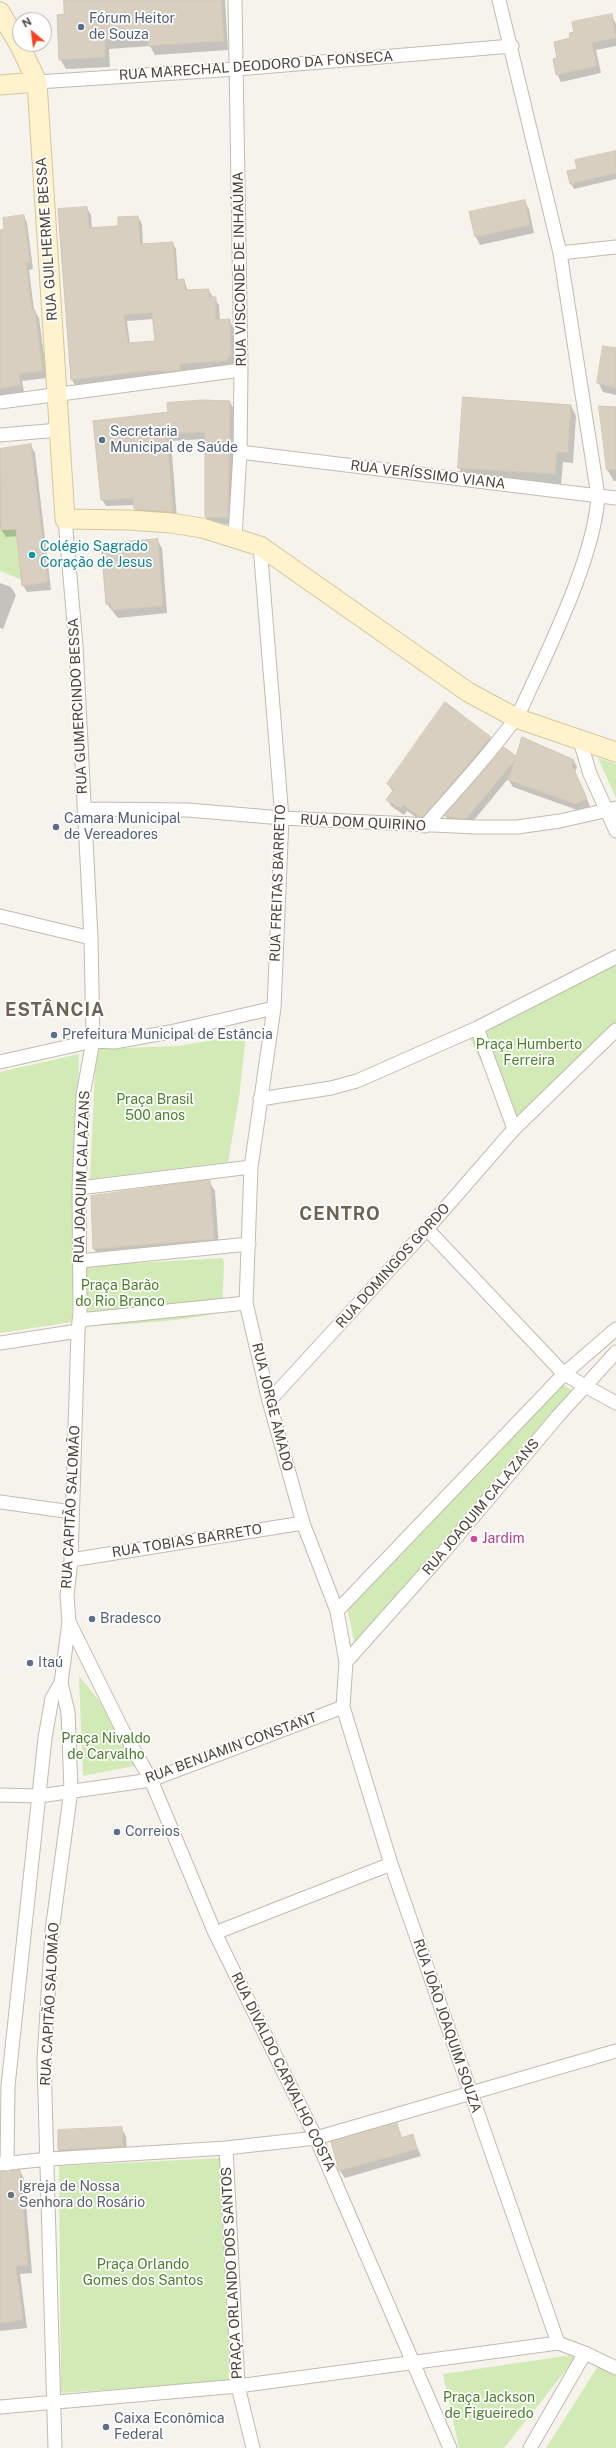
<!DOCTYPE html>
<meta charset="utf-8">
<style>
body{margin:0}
#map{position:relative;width:616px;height:2448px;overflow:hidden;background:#f6f3ec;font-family:"Public Sans",sans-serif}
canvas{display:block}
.north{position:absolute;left:12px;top:12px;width:40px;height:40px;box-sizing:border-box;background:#fff;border:1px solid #b7b4b0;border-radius:50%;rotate:331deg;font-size:11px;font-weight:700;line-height:16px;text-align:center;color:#4b4439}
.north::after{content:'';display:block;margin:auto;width:14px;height:18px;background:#fc3f1d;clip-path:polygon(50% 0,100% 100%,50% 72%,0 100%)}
</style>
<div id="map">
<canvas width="616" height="2448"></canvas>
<div class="north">N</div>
</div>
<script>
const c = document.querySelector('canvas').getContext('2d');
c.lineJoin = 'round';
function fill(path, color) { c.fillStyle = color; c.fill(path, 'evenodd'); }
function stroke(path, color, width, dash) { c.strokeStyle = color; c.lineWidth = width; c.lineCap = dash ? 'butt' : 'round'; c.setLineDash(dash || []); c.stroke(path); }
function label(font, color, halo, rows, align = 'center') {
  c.font = font + ' "Public Sans",sans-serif'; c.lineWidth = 3.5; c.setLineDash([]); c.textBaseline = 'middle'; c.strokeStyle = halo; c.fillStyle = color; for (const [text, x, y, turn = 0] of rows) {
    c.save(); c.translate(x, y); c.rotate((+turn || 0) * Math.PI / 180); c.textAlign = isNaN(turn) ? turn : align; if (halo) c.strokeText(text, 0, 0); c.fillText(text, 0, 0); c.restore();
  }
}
const green = new Path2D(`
 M0,522L1,530L16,529L22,580L0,571Z
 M598,758L616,764V798Z
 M616,960V1038L514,1131L466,1030Z
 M246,1034L239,1098L228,1162L90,1179L96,1049L179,1046Z
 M79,1054L72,1322L0,1333V1072Z
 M222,1258L224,1262L222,1312C177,1322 133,1324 87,1326V1266Z
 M563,1384L574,1392L355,1645L347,1608Z
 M79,1676L132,1741L139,1765L83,1776Z
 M224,2158L229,2381L61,2393L59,2166Z
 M579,2354L504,2448H459L443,2374Z
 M600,2363L616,2373V2448H546Z`);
const shadow = new Path2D(`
 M65,0H225L228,50L155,55L150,46L109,49L110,67L66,69L60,59L66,15Z
 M611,15L616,24V46L596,50L601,73L561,82L557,74L559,58L572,39Z
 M616,152V179L574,189L571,184L578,169Z
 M524,201L529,209L534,233L480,245L476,237Z
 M87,208L91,215L92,229L119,227L138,217L142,224L143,245L172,243L176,249L178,280H184L188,291L208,290L219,305L220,321L229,320L233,327L235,362L230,367L183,371L184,377L76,387L72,380L59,210ZM154,319L156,341L130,344L127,321Z
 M24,216L27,223L33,269L29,270L34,310L39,318L47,378L22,381L24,392L0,396V231L5,230Z
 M616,349V395L603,392L598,382Z
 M230,402L234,409L232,524H210L206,517V439L171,441L177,519L139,516L135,505L106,506L102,499L169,413Z
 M571,405L576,416L573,463L563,462L561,484L465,478L459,468Z
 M600,407L616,408V481H614L608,471Z
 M31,446L35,453L51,590L27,592L23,585L18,536L6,537L0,528V450Z
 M157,540L162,548L167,613L118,618L107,604Z
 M0,583L11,587L16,595L3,629L0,628Z
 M490,738L494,744L423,822L407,811L404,815L391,806L388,800L393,792L388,784Z
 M517,757L574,761L577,767L575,772L590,806L580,811L513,787L508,779L470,825L449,822L446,816Z
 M209,1181L215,1191L219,1249L100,1259L94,1249L92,1197Z
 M396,2124L402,2138L412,2135L421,2156L345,2178L340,2171ZM398,2131H400L403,2142L401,2143Z
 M121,2128L126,2136L127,2154L64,2158L59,2150V2131Z
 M20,2171L24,2179L32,2273L20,2274L27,2328L0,2331V2173Z`);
const building = new Path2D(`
 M64,0H221L224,41L148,46V37L105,40V57L59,60L57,15L64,14Z
 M612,14L616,38L592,43L597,66L556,75L553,59L557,58L554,42L570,38L569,33L574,32L572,22Z
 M616,151V173L570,184L567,171L577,169L575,160Z
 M525,200L530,225L475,237L469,212Z
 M87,207L89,228L118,226V217L138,216L140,244L173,242L176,280L184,279L185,290L209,289V297H216V320L230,319L231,354L226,361L180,364V370L175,371H147L71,380L58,209ZM152,313L155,341L128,343L124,315Z
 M24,215L30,263H26L32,310H35L43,371L19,374L21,385L0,389V230L4,229L3,218Z
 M603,346L616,348V388L597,383Z
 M463,397L571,405L568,453L557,452L555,474L458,468Z
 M202,400L230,401L228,518L205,517V432L167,434L173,512L134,509L133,498L101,500L93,421L168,412L167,403Z
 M599,406L616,407V469L607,470Z
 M31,444L48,582L22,586L16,529L1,530L0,449Z
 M158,539L163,606L112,610L111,604H106L101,544Z
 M445,702L491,737L423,817L419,816L403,805L401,809L386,800L394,789L387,784Z
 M522,737L574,760L572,765L587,799L576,804L508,780L515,760L466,819L444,816L504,747L516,756Z
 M210,1180L214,1239L93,1249L91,1196Z
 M397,2123L401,2138L413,2134L417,2149L339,2171L331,2142Z
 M122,2127L123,2146L58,2150V2130Z
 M20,2170L28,2265L16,2266L23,2320L0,2323V2172Z`);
const street = new Path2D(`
 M37,82L237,69L512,46
 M560,253L616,247
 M0,402L241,370
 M0,435L59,430
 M240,452L616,498
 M235,537L240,452L241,370L235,0
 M260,546L282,818L274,1008L251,1167L246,1303L269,1401L303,1523L337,1611L346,1662L343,1707L391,1864L558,2343
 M580,741L590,774L616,831
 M84,809L188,810L282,818L476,827H517L560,821L616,808
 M425,826C455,791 488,757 515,719C523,708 528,692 535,679C558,629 595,550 598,496L560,253L499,0
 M0,916L91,938
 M616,957L477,1028L514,1129L616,1030
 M0,1062L93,1041L114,1042L170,1032L274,1008
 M260,1099L331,1088L357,1081L477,1028
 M79,1188L251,1167
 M427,1229L564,1374L616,1403
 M80,1261L249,1244
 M79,1320L246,1303
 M0,1343L78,1331L80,1313L79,1188L83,1095L93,1041L91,938L76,646L65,519
 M269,1401L427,1229L514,1129
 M0,1502L72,1512
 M71,1560L303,1523
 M337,1611L564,1374L616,1329
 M69,1622L123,1731L151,1780L215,1933L316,2138L450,2448
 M346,1662L443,1553L558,1416L616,1352
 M0,1795L39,1796L151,1780L343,1707
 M215,1933L391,1864
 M226,2148L238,2386L253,2448
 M0,2164L49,2159L226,2148L316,2138L616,2051
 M7,2164L8,2086L45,1738L52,1698L61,1683L69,1622L67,1595L71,1560L78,1331
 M585,2353L616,2368
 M0,2407L238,2386L558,2343L585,2353L530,2448
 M55,2448L44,2060L52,1931L71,1790L68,1712L61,1683`);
const secondary = new Path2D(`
 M0,12L20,46L37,82L65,519L128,520L171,523L202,528L260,546L468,692L516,718L616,752
 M0,85L37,82`);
const markers = [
 [81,27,4,"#5c6f8a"],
 [102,440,4,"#5c6f8a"],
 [32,555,4,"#0f9aa8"],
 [56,827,4,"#5c6f8a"],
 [54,1035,4,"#5c6f8a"],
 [474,1539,4,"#d1479c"],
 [92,1619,4,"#5c6f8a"],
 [30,1663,4,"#5c6f8a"],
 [117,1832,4,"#5c6f8a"],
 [11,2195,4,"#6b7280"],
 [106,2427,4,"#5c6f8a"]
];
const serviceNames = [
 ["Fórum Heitor",89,19],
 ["de Souza",89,35],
 ["Secretaria",110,432],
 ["Municipal de Saúde",110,448],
 ["Camara Municipal",64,819],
 ["de Vereadores",64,835],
 ["Prefeitura Municipal de Estância",62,1035],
 ["Bradesco",100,1619],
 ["Itaú",38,1663],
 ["Correios",125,1832],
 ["Caixa Econômica",114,2419],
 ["Federal",114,2435]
];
const streetNames = [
 ["RUA MARECHAL DEODORO DA FONSECA",256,66,-4],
 ["RUA GUILHERME BESSA",47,239,-94],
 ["RUA VISCONDE DE INHAÚMA",240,269,-91],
 ["RUA VERÍSSIMO VIANA",428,475,7],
 ["RUA GUMERCINDO BESSA",78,706,-93],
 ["RUA DOM QUIRINO",363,823,3],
 ["RUA FREITAS BARRETO",278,883,-88],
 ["RUA JOAQUIM CALAZANS",82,1177,-88],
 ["RUA DOMINGOS GORDO",393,1266,-48],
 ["RUA JORGE AMADO",272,1407,76],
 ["RUA CAPITÃO SALOMÃO",71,1507,-87],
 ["RUA JOAQUIM CALAZANS",481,1507,-50],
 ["RUA TOBIAS BARRETO",187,1541,-9],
 ["RUA BENJAMIN CONSTANT",231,1748,-20],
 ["RUA CAPITÃO SALOMÃO",50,2004,-87],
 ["RUA JOÃO JOAQUIM SOUZA",447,2026,71],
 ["RUA DIVALDO CARVALHO COSTA",283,2072,64],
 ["PRAÇA ORLANDO DOS SANTOS",232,2273,-93]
];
const cultureNames = [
 ["Colégio Sagrado",40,547],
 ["Coração de Jesus",40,563]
];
const parkNames = [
 ["Praça Humberto",529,1045],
 ["Ferreira",529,1061],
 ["Praça Brasil",155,1100],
 ["500 anos",155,1116],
 ["Praça Barão",120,1286],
 ["do Rio Branco",120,1302],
 ["Praça Nivaldo",106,1739],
 ["de Carvalho",106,1755],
 ["Praça Orlando",143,2265],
 ["Gomes dos Santos",143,2281],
 ["Praça Jackson",489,2398],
 ["de Figueiredo",489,2414]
];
const hotelNames = [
 ["Jardim",482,1539]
];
const worshipNames = [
 ["Igreja de Nossa",19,2187],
 ["Senhora do Rosário",19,2203]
];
const districtNames = [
 ["ESTÂNCIA",55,1010],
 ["CENTRO",340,1214]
];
fill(green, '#d2eab5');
fill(shadow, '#0003');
fill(building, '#d8cfc1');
stroke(building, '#d3c7b4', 1);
stroke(street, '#c2bbae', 15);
stroke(secondary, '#d6c79b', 21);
stroke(street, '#fff', 13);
stroke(secondary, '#fff3cd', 19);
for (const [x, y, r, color] of markers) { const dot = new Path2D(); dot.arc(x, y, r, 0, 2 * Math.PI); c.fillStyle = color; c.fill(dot); stroke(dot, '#fff', 1.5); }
label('14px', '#4e5e75', '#fff', serviceNames, 'left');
label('14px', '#4b4439', '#fff', streetNames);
label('14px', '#0d838f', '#fff', cultureNames, 'left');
label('14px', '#4a7f2a', '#fff', parkNames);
label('14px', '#b23c85', '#fff', hotelNames, 'left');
label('14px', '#5b616d', '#fff', worshipNames, 'left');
c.letterSpacing = '1px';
label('bold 18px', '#6e6250', '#fff', districtNames);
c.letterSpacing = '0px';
</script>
